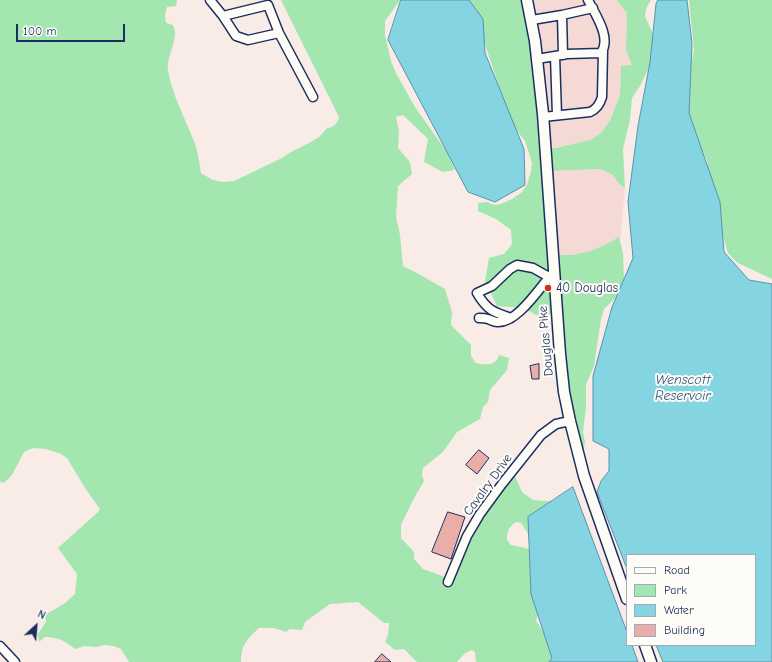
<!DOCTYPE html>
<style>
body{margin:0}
#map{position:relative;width:772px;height:662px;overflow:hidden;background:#f9ece7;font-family:"Comic Neue",sans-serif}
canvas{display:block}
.legend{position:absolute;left:626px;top:554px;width:130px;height:92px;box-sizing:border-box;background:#fdfcf7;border:1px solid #a3aaba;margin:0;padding:5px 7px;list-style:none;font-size:12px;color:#1b2f5e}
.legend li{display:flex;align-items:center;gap:8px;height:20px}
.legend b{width:20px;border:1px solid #a3aaba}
.north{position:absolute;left:16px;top:606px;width:40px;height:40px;-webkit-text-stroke:3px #fdfcf7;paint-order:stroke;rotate:26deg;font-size:11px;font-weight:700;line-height:16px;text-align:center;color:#1b2f5e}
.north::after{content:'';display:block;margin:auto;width:14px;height:18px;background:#1b2f5e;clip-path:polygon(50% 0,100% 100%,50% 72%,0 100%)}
.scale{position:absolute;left:16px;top:24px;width:109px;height:18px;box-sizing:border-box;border:2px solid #1b2f5e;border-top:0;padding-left:5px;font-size:12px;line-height:14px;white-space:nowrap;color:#1b2f5e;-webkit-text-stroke:3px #fdfcf7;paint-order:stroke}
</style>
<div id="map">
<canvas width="772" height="662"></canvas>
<ul class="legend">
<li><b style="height:5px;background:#fdfcf7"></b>Road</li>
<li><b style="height:11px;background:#a3e6b0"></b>Park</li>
<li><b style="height:11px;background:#84d4e1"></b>Water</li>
<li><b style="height:11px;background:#e9aea8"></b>Building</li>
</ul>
<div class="north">N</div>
<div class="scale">100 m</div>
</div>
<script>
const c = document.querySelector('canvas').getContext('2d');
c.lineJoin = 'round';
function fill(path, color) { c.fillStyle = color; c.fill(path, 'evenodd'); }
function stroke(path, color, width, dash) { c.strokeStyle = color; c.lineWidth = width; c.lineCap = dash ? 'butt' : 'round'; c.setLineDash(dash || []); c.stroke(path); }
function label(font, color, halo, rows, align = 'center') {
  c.font = font + ' "Comic Neue",sans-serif'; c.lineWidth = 4; c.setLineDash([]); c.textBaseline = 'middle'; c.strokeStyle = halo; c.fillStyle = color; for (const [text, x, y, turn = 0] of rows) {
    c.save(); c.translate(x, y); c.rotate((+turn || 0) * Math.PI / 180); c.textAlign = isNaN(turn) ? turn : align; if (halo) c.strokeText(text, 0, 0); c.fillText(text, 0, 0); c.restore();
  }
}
const built = new Path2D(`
 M526,0H617L627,13L626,50L633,65L620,76V95L610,119L601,133L590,140L556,148H550Z
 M601,169L613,175L619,184L625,189L620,241L619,237L606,245L582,254L559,255L552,254L545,171Z`);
const green = new Path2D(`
 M0,0H177L176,6L167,7L165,15L166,23L173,25C180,39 166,55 168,70C171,92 185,118 193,139C198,150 199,162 201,173L213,180L223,182L234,181L282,158L291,152L311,142L319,137L327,128C333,128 337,124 339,117L281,0H400L385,21V35L391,61L396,73L415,107L447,152L455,170L443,172L424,162L428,139L403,115L396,117L399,131L398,148L410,162L412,174L398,186L396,217L400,235L403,266C418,273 431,281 445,289L452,312L451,325L471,345V356L476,363C486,365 496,366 499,355L509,358L507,370L490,390L488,402L483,407L480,419L457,432L443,452L423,468L422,475L424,481L412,502L401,525V538L414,552V559L423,569L448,578L457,549L507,474L516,478L522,492L533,500L548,501L556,503L529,535L521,523L516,522C509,527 507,531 507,540L511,545L539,551V611L536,621C546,635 552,644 552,662H476L475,652L471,650L464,654L457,662H417L404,649L395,650L385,642L388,635L389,623H384L358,602L330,604L305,622L302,630L290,629L286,632L274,628H259C247,639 241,645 241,662H129L121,649L114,646L104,645L97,647L85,646L75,649C66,641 57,637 45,637L39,642L38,634L46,622L45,615L65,603L75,594L77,574L58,548L98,512L100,509L85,488L67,458L61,454L46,449L33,448L24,452L12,475L4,483L0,482Z
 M467,0H526L550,148H556L590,140L601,133L610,120L620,95L621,66L632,65L626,50L627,13L617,0H651L646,9L645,16L653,34V59L640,86L632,98L630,120L623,149L625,188L619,184L613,175L601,169L546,171L552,254C577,258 598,250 619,237L623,254L624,278L622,285L615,298L604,309L601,319L594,366L586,385V407L583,432L585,442L582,460L552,314L536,315L524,308L497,306L485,281L489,258L504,254L512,244L511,230L496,219L478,211V203L487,202L495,205L501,204L512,199L522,192L527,185L531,171L532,163L525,141L511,123L479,26Z
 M689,0H772V279L738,263L728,253L722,233L719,199L709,176L707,160L696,138L688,128L687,86L694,50Z`);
const water = new Path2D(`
 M401,0H469L483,19L485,53L524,149L525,185L495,202L468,192L388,40Z
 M658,0H687L692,44L689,113L720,202L724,252L749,280L772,284V662H663L656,645H755V555H627V569L597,492L601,481L609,471V449L593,441V376L612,307L633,258L628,202L638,126L650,62L656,4Z
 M573,487L627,632V645H632L638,662H549L552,658L531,594L528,517Z`);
const building = new Path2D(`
 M539,364V379H532L530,366Z
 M479,450L489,458L477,474L466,465Z
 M448,512L465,517L451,559L432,552Z
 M382,654L391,662H375Z`);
const minor = new Path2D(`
 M210,0L223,16L268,5L279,33L313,97
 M562,15L563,55
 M223,16L236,36L248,40L279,33
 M532,20L562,15L593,8
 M555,56L557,115
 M537,59L567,54L601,53C612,38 595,14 588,0
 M543,117L590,112C597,109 600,104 602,97L603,51
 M479,318C482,318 485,318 488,319C491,320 494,322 497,322C517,324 540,287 552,274
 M511,318C493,312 487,310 477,293L492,286L510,269L517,265L533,268L549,277
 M448,582L467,536L480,514L502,484L541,435L556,424L570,421
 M0,646L15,662`);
const major = new Path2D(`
 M527,0L535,41L543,114L560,354L564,392L570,421L584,476L627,599
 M645,645L651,662`);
const markers = [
 [548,288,4,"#c8321e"]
];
const poiNames = [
 ["40 Douglas",556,288]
];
const streetNames = [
 ["Douglas Pike",546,341,-95],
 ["Cavalry Drive",488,485,-54]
];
const waterNames = [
 ["Wenscott",683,380],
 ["Reservoir",683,396]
];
fill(built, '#f4d9d4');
fill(green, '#a3e6b0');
fill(water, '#84d4e1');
stroke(water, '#5a92ad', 1);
fill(building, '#e9aea8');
stroke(building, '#1b2f5e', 1);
stroke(minor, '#1b2f5e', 11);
stroke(major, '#1b2f5e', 13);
stroke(minor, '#fdfcf7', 8);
stroke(major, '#fdfcf7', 10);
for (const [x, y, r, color] of markers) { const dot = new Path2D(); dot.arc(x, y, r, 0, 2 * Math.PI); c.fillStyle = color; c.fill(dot); stroke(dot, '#fdfcf7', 1.5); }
label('13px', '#1b2f5e', '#fdfcf7', poiNames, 'left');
label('13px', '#1b2f5e', '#fdfcf7', streetNames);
label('italic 14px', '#35587f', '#fdfcf7', waterNames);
</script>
